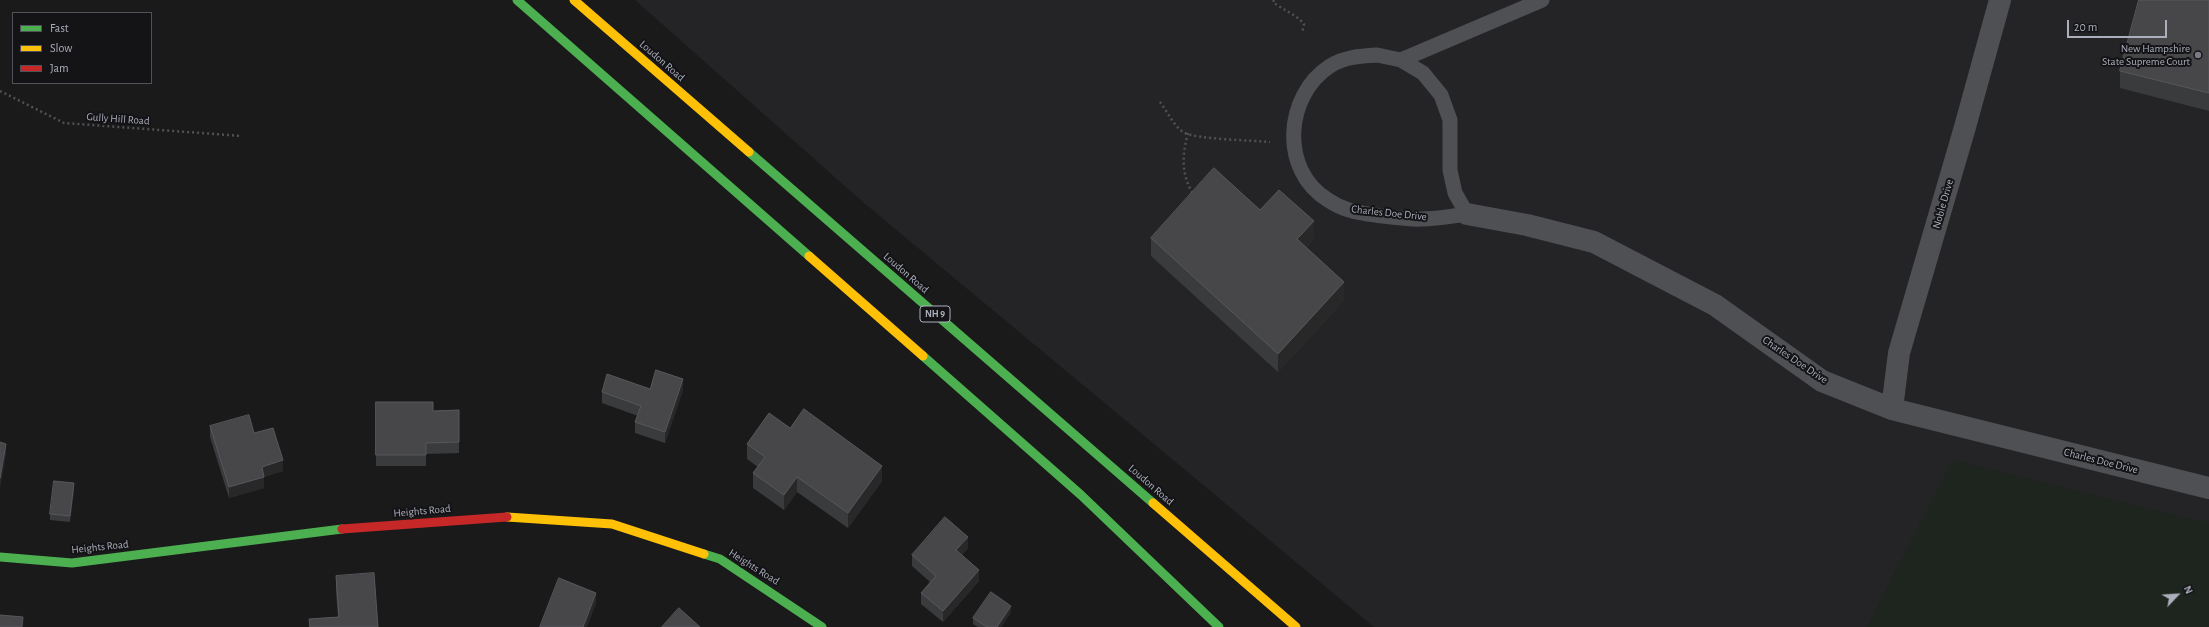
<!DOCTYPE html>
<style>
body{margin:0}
#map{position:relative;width:2209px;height:627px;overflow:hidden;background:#1a1a1b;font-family:"Alegreya Sans",sans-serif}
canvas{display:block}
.legend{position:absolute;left:12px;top:12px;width:140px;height:72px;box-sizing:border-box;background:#141417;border:1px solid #505259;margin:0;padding:5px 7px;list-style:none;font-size:12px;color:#abafbc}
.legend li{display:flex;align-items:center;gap:8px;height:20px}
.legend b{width:20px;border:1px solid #505259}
.north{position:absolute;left:2157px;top:575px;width:40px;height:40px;-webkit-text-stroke:3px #141417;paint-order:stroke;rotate:65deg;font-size:11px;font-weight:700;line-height:16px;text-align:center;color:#abafbc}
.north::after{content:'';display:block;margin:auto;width:14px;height:18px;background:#abafbc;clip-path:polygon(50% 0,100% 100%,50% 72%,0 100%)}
.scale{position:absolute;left:2067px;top:20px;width:100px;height:18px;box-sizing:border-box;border:2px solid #abafbc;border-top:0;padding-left:5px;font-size:12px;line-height:14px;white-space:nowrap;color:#abafbc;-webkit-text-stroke:3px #141417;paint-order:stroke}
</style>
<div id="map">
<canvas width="2209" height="627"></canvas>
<ul class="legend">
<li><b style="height:5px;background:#4caf50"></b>Fast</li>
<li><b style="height:5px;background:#ffc107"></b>Slow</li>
<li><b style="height:5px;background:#c62828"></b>Jam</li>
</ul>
<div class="north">N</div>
<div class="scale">20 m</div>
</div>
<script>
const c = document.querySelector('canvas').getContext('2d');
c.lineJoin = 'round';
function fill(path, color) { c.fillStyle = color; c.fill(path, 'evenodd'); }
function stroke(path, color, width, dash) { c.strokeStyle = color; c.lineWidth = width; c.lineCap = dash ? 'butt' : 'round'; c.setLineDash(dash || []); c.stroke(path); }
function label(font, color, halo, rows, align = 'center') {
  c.font = font + ' "Alegreya Sans",sans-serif'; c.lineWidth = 4; c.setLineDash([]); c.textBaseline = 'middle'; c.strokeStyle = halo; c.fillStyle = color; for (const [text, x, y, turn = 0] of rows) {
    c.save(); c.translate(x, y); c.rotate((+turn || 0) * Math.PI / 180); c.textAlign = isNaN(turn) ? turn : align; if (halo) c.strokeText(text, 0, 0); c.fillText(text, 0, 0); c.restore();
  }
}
const built = new Path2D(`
 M635,0H2209V627H1374L864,203Z`);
const green = new Path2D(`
 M1952,460L2209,523V627H1867Z`);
const path = new Path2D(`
 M1274,0L1273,2C1283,10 1297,15 1304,24L1302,33
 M0,91L64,123L242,136
 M1160,102C1167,111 1173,125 1183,132C1197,140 1252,140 1270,142
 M1188,133C1182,155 1181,174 1193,194`);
const lane = new Path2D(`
 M1377,55L1401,60L1423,73L1441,95L1450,120V170L1455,193L1467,214C1452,216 1437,219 1422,219C1410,220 1360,214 1349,210C1342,208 1334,204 1328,200C1279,170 1285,95 1330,66C1344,57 1360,56 1377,55Z
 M1401,60L1542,0`);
const street = new Path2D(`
 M1467,214L1527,225L1594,242L1715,305L1822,381L1892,409L2209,488
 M1892,409L1899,353L1965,127L2000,0`);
const fast = new Path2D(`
 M517,0L809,256
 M749,152L1153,503
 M923,356L1081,495L1219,627
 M704,554L720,559L822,627
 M0,557L72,563L342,529`);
const slow = new Path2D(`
 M574,0L749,152
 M809,256L923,356
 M1153,503L1296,627
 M507,517L612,524L704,554`);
const jam = new Path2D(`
 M342,529L507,517`);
const wall = new Path2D(`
 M2209,0V111L2120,88V71Z
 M1260,210L1314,239L1306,248L1344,300L1278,372L1151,256V238Z
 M650,389L683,390L665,443L635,433V422L638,416L602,403V392Z
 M376,402L433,411L459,410V453L426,454V466H376Z
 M210,426L254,433L283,471L264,477V488L229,498L210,437Z
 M790,428L882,481L848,528L797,492L784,510L753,488V473L758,467L747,459V444Z
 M74,489L70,522L50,520V514Z
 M968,548L962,555L979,581L943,622L921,604V593L930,582L912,566V555Z
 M336,576L378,627H309V619L338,617L336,591Z
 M1011,612L1001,627H978L973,624V618Z`);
const shadedWall = new Path2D(`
 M1314,221V239L1297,257V239Z
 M1344,282V300L1278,372V354Z
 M683,379V390L665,443V432Z
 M6,444V455L0,489V478Z
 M283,460V471L264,477V488L229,498V487L262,467Z
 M882,466V481L848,528V513Z
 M797,477V492L784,510V495Z
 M74,483V489L70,522V516Z
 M968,537V548L956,561V550Z
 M979,570V581L943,622V611Z
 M596,593V604L587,627H583Z
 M1011,606V612L1001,627H997Z`);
const building = new Path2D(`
 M2139,0H2209V93L2120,71Z
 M1214,168L1260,210L1279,190L1314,221L1297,239L1344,282L1278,354L1151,238Z
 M656,370L683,379L665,432L635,422L641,406L602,392L607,374L650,389Z
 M376,402H433V411L459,410V442L426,443V455H376Z
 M804,409L882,466L848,513L797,477L784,495L753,473L765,457L747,444L769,413L790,428Z
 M249,415L254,433L273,428L283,460L262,467L264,477L229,487L210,426Z
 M0,442L6,444L0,478Z
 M54,481L74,483L70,516L50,514Z
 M945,517L968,537L956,550L979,570L943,611L921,593L936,576L912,555Z
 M374,573L378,627H310L309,619L339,617L336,576Z
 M559,578L596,593L583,627H540Z
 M991,592L1011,606L997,627H987L973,618Z
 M679,608L700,627H662Z
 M0,615L23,617L22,627H0Z`);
const markers = [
 [2198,55,4,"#787b84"]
];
const shields = [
 [935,314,30]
];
const shieldNames = [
 ["NH 9",935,314]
];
const poiNames = [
 ["New Hampshire",2190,49],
 ["State Supreme Court",2190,62]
];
const streetNames = [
 ["Loudon Road",662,61,41],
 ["Gully Hill Road",118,119,4],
 ["Noble Drive",1943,204,-74],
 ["Charles Doe Drive",1389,213,6],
 ["Loudon Road",906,273,41],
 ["Charles Doe Drive",1795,360,34],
 ["Charles Doe Drive",2101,461,14],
 ["Loudon Road",1151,485,41],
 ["Heights Road",422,511,-5],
 ["Heights Road",100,547,-6],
 ["Heights Road",754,567,32]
];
fill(built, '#242427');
fill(green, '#1e251f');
stroke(path, '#505155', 2.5, [2, 3]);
stroke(lane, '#4e5054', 15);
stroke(street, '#4e5054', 22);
stroke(fast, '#4caf50', 9);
stroke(slow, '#ffc107', 9);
stroke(jam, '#c62828', 9);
fill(wall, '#3a3b3d');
fill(shadedWall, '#282829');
fill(building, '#47474a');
stroke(building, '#56585c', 1);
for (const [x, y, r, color] of markers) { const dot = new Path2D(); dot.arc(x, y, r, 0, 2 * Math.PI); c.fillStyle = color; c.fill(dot); stroke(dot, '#141417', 1.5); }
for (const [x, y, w] of shields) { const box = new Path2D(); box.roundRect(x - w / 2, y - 8, w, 16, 3); c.fillStyle = '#141417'; c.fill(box); stroke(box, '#abafbc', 1); }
label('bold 10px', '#abafbc', null, shieldNames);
label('11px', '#abafbc', '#141417', poiNames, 'right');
label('11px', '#abafbc', '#141417', streetNames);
</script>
